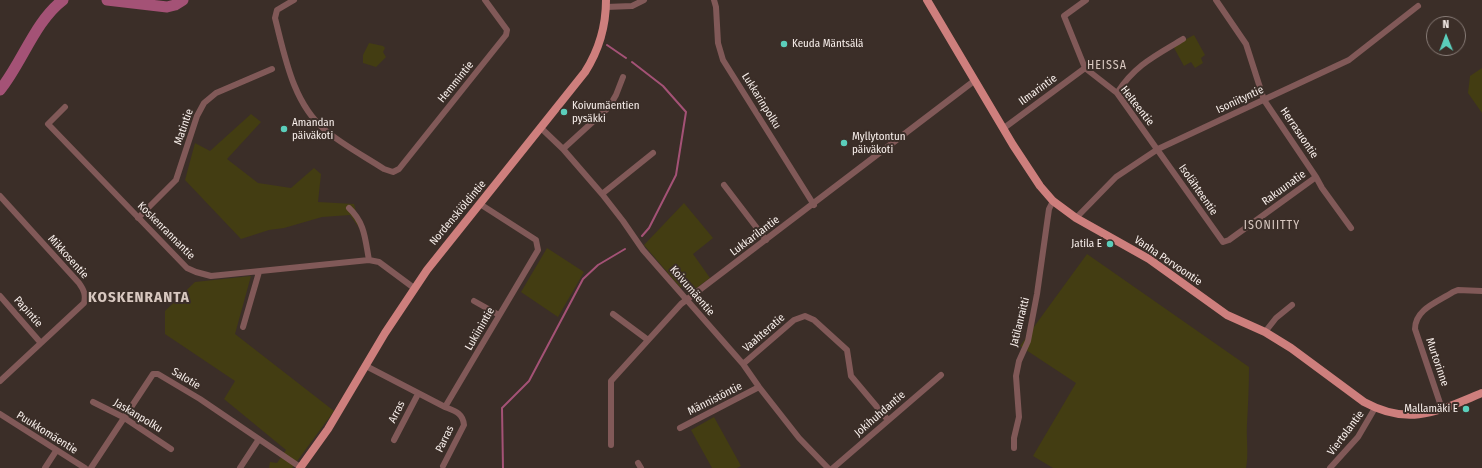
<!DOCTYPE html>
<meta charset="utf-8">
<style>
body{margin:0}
#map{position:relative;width:1482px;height:468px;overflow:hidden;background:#3b2e28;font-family:"Fira Sans Condensed",sans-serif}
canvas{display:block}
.north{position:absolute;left:1426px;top:16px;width:40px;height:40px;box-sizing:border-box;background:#3b2e28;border:1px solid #877b76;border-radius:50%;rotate:359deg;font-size:11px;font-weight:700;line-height:16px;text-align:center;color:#f8efeb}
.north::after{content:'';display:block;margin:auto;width:14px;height:18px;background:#5bcebb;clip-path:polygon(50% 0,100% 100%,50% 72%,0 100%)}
</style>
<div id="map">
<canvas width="1482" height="468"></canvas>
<div class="north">N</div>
</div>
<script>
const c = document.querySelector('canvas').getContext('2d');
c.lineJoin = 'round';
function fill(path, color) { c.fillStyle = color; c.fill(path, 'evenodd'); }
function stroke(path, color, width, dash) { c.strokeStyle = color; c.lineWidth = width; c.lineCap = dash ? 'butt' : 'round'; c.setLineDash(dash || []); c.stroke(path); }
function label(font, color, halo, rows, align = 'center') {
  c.font = font + ' "Fira Sans Condensed",sans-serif'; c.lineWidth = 4; c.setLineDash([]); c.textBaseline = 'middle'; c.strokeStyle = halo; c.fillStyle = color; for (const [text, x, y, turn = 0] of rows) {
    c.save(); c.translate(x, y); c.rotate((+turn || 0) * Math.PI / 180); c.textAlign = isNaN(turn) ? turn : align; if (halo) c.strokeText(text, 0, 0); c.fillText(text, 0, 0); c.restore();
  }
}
const green = new Path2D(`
 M1194,35L1205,55L1201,58L1203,63L1195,68L1191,62L1184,66L1173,46Z
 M369,43L383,46L385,48L383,52L386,57L376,67L363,63V55Z
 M1482,68V113L1468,93L1470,76Z
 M251,114L261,122L227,159L258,183L291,188L314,168L321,174L318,202L354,204L360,229L350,215L322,217L284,228L269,230L241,239L185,180L195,143L210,151Z
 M684,203L713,238L693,254L710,278L695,289L680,287L644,245Z
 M547,248L584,272L558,317L521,292Z
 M1087,254L1249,367C1249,386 1248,405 1247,424C1246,439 1249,453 1246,468H1053L1033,456L1076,383L1020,346Z
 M251,276L235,334L334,411L292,468H269L270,462L277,463L286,450L224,399L235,381L165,334V311L195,282Z
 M714,417L741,466L737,468H712L691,430Z`);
const stream = new Path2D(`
 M607,45L626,58
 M632,62L663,86L686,112L676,175L649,228L642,236
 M503,468L502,408L529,381L583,279L598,265L625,249`);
const river = new Path2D(`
 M107,0L167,7L175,5L183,0
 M0,90C22,63 35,21 63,0`);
const minor = new Path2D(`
 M294,0L277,10L275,18C285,57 293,103 325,130C343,145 364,156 384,169L393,172L399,169L506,35L507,30L485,0
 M714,0L716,7L718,43L723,60L814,205
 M1086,0L1064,16L1085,68L1117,93L1223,242L1229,240L1316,177
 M1216,0L1246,44L1264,100L1316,177L1322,188L1351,228
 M606,7L632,6L644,0
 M1117,93C1135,65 1155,56 1183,39
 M65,107L48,124L187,268L196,272L211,276L369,260L379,262L414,288
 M541,128L563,149L602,194L623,221L643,250L743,364L759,387L799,438L828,468
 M1004,128L1085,68
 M563,149L609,107L616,95L623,77
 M724,185L766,240
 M602,194L653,153
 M0,196L79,283C84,290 86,295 84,303L0,381
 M349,208C365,223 365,239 369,260
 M138,218L176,180L197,116L204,103L216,93L272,69
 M1076,218L1116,177L1158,149L1349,60L1418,6
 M0,296L40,342
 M474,301L499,315
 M613,314L648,340
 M243,327L259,272
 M1265,332L1276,318L1292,305
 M743,364L794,320L805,316L814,320L847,350L851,376L888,420
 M366,366L445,407L538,250L536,240L480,204
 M93,402L123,417L171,449
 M1442,409L1415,329C1415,309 1438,302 1453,292L1458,290L1482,291
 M0,414L85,468
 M680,428L759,387
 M394,440L418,394
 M611,445V381L681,304L974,81
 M1014,448V438L1019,417L1016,376L1019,361L1028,341L1037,294L1049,209L1053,201
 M638,463L641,468
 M443,466L464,425C463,413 455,411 445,407
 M45,468L56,451
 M91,468L153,374H158L200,399L300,467
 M240,468L259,439
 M833,468L941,375
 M1330,468L1358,437L1375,408`);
const major = new Path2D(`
 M927,0L1013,145L1040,186L1053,201L1076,218L1149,259L1227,315L1265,332L1291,348L1364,402C1410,427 1438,411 1482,393
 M300,468L328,429L385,333L427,270L585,72C599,50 606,26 606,0`);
const markers = [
 [784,44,4,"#5bcebb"],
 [564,112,4,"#5bcebb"],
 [284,129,4,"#5bcebb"],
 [844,143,4,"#5bcebb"],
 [1110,244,4,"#5bcebb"],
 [1466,409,4,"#5bcebb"]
];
const poiNames = [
 ["Keuda Mäntsälä",792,44],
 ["Koivumäentien",572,106],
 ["pysäkki",572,119],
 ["Amandan",292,123],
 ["päiväkoti",292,136],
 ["Myllytontun",852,137],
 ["päiväkoti",852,150],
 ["Jatila E",1102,244,"right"],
 ["Mallamäki E",1458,409,"right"]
];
const streetNames = [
 ["Hemmintie",456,82,-51],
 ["Ilmarintie",1038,90,-36],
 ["Isoniityntie",1240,100,-25],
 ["Lukkarinpolku",761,101,58],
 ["Helteentie",1137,106,52],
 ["Matintie",184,127,-71],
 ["Herrasuontie",1299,133,56],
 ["Rakuunatie",1284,188,-36],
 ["Isolähteentie",1198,190,55],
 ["Nordenskiöldintie",458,213,-50],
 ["Koskenrannantie",166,231,45],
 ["Lukkarilantie",755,236,-37],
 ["Mikkosentie",68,257,48],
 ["Vanha Porvoontie",1168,261,34],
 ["Koivumäentie",692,291,49],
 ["Papintie",28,312,49],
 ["Jatilanraitti",1020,322,-76],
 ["Lukiinintie",480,329,-60],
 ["Vaahteratie",764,333,-41],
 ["Murtorinne",1437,362,71],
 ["Salotie",186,379,31],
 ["Männistöntie",715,399,-27],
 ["Arras",397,412,-63],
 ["Jokihuhdantie",880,414,-41],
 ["Jaskanpolku",138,416,31],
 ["Puukkomäentie",47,433,32],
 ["Viertolantie",1346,433,-53],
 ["Parras",445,439,-64]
];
const neighbourhoodNames = [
 ["HEISSA",1107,66],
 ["ISONIITTY",1272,226]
];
const districtNames = [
 ["KOSKENRANTA",139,298]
];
fill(green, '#433d12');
stroke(stream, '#a45276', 2);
stroke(river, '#a45276', 11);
stroke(minor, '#815958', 6);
stroke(major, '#ce7f7d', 8);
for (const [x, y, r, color] of markers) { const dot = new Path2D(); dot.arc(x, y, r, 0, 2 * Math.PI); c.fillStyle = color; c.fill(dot); stroke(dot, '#3b2e28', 1.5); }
label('11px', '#f8efeb', '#3b2e28', poiNames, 'left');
label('11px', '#f8efeb', '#3b2e28', streetNames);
c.letterSpacing = '1px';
label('12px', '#d8c8c0', '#3b2e28', neighbourhoodNames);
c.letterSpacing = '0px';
c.letterSpacing = '1px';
label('bold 15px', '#d8c8c0', '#3b2e28', districtNames);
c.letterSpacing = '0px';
</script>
